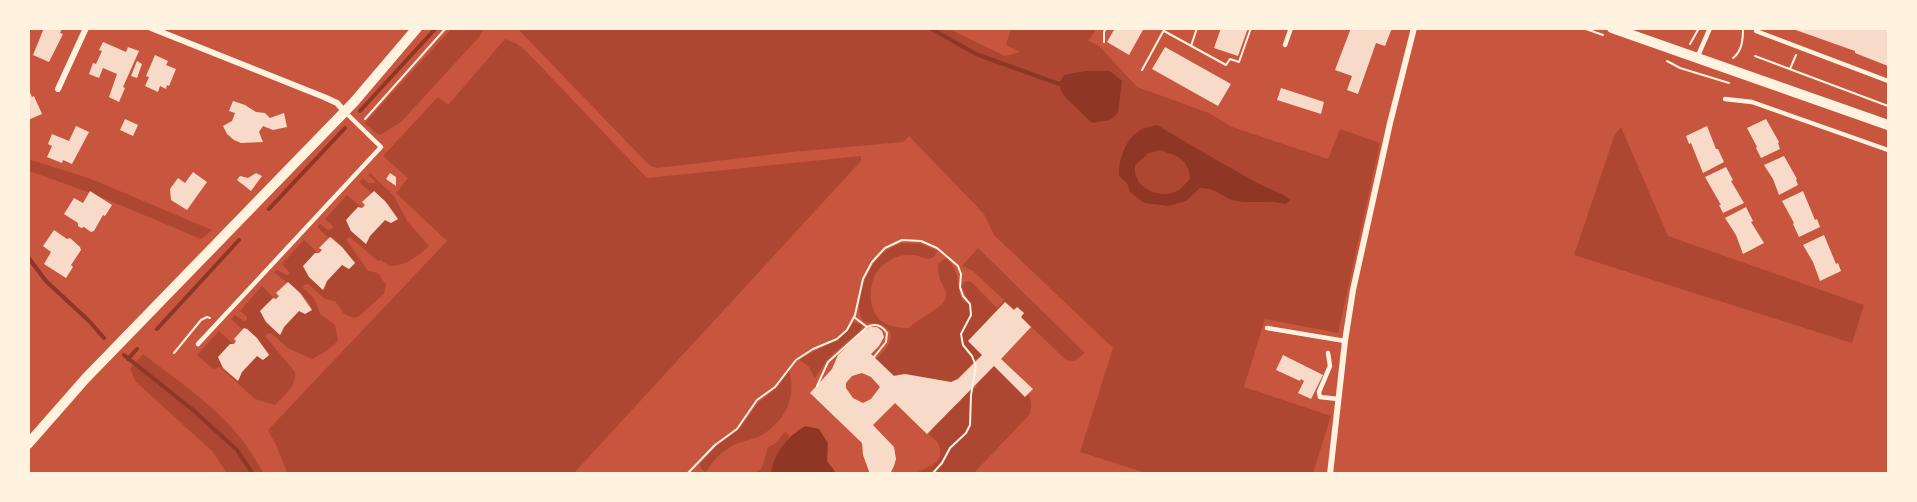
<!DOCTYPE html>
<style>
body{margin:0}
#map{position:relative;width:1917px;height:502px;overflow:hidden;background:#c8553d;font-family:"Fira Sans Condensed",sans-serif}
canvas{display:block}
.frame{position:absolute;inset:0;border:30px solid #fff3e0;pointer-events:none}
</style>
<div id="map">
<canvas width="1917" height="502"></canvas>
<div class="frame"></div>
</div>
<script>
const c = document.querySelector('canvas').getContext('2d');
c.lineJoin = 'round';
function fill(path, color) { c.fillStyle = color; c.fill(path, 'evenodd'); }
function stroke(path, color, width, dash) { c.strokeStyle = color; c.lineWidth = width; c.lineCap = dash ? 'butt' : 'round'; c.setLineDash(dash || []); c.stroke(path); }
const green = new Path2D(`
 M452,28L484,29L479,37L401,122L380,135L376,133L365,123Z
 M518,29H949L1005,56L1020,52L1006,45L1011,29H1096L1090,39L1087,40L1099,46L1137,87L1209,113L1232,127L1328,159L1340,129L1380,143L1338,333L1265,319L1244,387L1331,416L1313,473H1146L1080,452L1113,348L994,235L984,214L909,136L903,142L792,152L657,168L650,166Z
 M505,39L517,44L527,52L647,178L861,156V161L574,473H287L277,447L268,430L447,241L396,193L408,178L383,156L438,97L448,105Z
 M1621,127L1668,236L1864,305L1852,343L1574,255L1615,134Z
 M28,159L91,179L212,230L201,239L96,195L29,171Z
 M370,173L394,196L407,221L429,246C419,256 403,267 389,266L381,260L378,261L350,237L346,239L368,271L378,273L386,285L384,294L359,316L354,318L344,314L335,301L325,299L308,284L304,285L303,288L314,298L320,314L335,325L338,341L325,352L312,359L288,348L271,333L266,334L265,336L295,372C298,384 283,397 275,405L255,399L220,367L213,369L197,355L219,331L233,344L218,356C220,367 229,374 238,381L242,372L257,356L262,360L269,356V353L247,329L243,330L231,319L235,315L244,321L247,320V317L240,311L262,286L274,298L261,310C262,321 272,328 280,335L282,334L284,327L299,311L305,314L312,310C307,292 287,284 274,272L277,270L287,275L290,273L282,264L304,240L317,252L303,267L309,277L322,289H325L327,281L342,265L348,269L354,265L355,262L333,237L329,238L317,227L320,224L328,230L332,229L333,226L325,219L347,195L361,207L353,212L346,221L351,231L366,244L370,236L385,220L391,223L397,220C395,209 383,199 375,192L371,193L359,182L363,178L368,183H375V181L368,175Z
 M902,243L921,244L937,251C935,254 935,257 931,258C927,260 922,257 918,256C904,252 888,259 879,269C867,283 867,315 886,324C892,327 903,328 909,328C918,317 953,306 945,290C941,281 936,273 939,263L946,258C965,277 952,285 965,303L968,300L962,287L963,283L968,281L971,282L997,308L1004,300L973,271L962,266L978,248L1085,353L1074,361L1066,360L1021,317L1024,313L1018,307L1003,314L994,358L1023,396L1028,394C1032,401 1032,406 1030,414L974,473H916C926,467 942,465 940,451C940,443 935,439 929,435L937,421L944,418L950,408L959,403L969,389L976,388L979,369L977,359L957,379L951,382L901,374L893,375L876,359C885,351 900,335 884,326C878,322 870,324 864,322C851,304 867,269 881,255C887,249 894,246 902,243Z
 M854,322L862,325L861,330L828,358L815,378L809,367L800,360C821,345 838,345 854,322Z
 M143,354C190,390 236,419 263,473H227L212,451L136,382L130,369Z
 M789,371C797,397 785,421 762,435C751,441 737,441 727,449C718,455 711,464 705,473L699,465L717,446L740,428L759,402L778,387Z
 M785,432L790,436C779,448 774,458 771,473L753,474L762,468L768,447L776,443Z`);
const water = new Path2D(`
 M1085,71H1110L1122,81L1118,113L1110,120L1092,123L1067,99L1061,91L1059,84L1064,75Z
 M1157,125C1189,144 1221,163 1254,181C1265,188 1282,192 1290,200L1286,204C1269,199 1253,204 1236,201C1222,198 1218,188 1200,188L1186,201L1169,206L1144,203L1130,192L1127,183L1119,176C1118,160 1126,137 1142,129C1146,127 1153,126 1157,125ZM1160,150C1177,156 1189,159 1190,179C1185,184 1181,190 1175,192C1156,199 1132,186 1135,165L1149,153Z
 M805,426L819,429L828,443L827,461L836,473H771C775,451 786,438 805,426Z`);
const stream = new Path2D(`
 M930,28L976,54L1059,84
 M360,111L436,28
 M269,209L345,128
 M28,257L46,281L89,321L104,338
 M157,329L239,240
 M124,355L193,410L237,450L253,474
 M128,359L137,349`);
const building = new Path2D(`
 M44,28H62L60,33L63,34L49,62L33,55Z
 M1115,28H1144L1129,55L1107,42Z
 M1221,28H1248L1238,56L1214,48Z
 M1351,28H1392L1385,46L1376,43L1358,94L1347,90L1352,76L1335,70Z
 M1790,28H1888V66L1855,53V51Z
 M103,42L126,52L128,47L139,51L123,87L125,88L119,102L109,97L117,74L103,68L99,78L89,74L93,63L96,64L102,51L99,50Z
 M1165,47L1231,84L1218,106L1152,69Z
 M155,55L168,61L166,65L176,69L169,86L167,85L166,89L160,86L158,92L145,86L149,77L146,76Z
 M137,61L142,64L137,78L131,76Z
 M28,88L32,97L34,96L42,114L28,120Z
 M1281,88L1324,102L1321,114L1277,100Z
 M233,101L245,105L256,112L265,113L270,118L284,113L287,127L273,130L263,126L259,132L263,142L241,143L234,140L227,134L223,126L232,121L235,113L229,111Z
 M125,119L138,125L133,136L120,130Z
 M1766,119L1779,142L1778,143L1780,149L1761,158L1756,148L1757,147L1747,128Z
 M76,126L89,132L72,164L63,160L62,163L47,157L52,146L48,144L52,134L69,141Z
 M1707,126L1716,149H1718L1724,162L1703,173L1691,143L1689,144L1686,136Z
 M1784,156L1797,179L1796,180L1798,185L1779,195L1773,179L1764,165Z
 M1726,167L1733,180L1731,181L1744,203L1723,213L1719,205H1721L1705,177Z
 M193,172L207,182L187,210L171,200L170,189L178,178L185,183Z
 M256,173L262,176L251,191L237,180L240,176L248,178Z
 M390,173L396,177V186L386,179Z
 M90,191L112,205L105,216L103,215L94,231L91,232L84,227L81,228L78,226V223L64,214L74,198L83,203Z
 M374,191L385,201L398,219L391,223L385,220L370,236L366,244L351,231L346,220L358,207L362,208L365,205L362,202Z
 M1803,191L1815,220L1817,219L1820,227L1799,237L1793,224L1794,223L1782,201Z
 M1746,207L1753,221L1751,222L1764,243L1743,254L1736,235L1725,218Z
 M54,230L67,239L70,238L80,247L81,250L71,265L73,267L66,278L44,264L51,252L43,246Z
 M1824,235L1836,264L1838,263L1841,271L1820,281L1813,262L1803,245Z
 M330,237L342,247L355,263L349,269L342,265L327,281L323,290L309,277L303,266L315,253H319L322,250L319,248Z
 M288,282L300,293L312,310L305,314L299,311L284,327L280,335L266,322L260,311L273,298L276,299L279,296L276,293Z
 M1005,302L1014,310L1017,307L1024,313L1021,317L1031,327L1001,359L1033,389L1025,397L994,366L927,434L895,403L873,425L894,447L896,459L894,466L890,474H870L863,455L862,443L810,393L832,369L838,355L863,331L870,327H877L882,331L884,337L879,346L871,354L894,376L905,374L951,382L958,379L982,355L968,341ZM862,373L871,377L880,387L871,399L863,403L853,398L846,388V383L852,376Z
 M244,328L247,329L257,338L269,355L263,360L257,356L242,372L238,381L223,368L218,357L230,344H234L236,341L234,339Z
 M1283,355L1323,375L1311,399L1298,393L1304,381L1301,379L1300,381L1276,370Z`);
const path = new Path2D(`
 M1583,28L1603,35
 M1164,31L1226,65L1230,59L1239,62L1251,28
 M1104,42V32L1106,28
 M1690,44L1699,28
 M1191,46L1197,28
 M1755,56L1888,106
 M1733,58C1742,51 1743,40 1743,28
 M1667,61L1680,68L1729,83
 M1790,69L1796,55
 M1142,70L1165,28
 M365,119L446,28
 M867,327C875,323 882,325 887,333L886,342L874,357
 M174,353L201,320L207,317L210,318
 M817,386L828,362L867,327L854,317
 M687,474L715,445L737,429L757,400L775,387L796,360L813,349L837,339L847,330L855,315L863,279L872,262L885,248L902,240L921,241L937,248L958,266L961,274L960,287L963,296L970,304L971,315L961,334L963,345L972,356L976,366L971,395L970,425L966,433L950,448L942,463L932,474`);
const service = new Path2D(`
 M1756,31L1888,81
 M1285,45L1291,28
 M1697,58L1710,28
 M1725,99L1752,102L1888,150
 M1267,328L1345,341
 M198,344L381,147L344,111
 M1328,353L1330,366L1319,392L1320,397L1338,399`);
const minor = new Path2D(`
 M151,28L324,97L337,103L344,111
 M58,89L86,28
 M1330,474L1345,341L1353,290L1390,123L1414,28`);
const tertiary = new Path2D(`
 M1612,28L1888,125
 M28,444L86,378L354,102L417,28`);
fill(green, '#ae4732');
fill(water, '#8f3625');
stroke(stream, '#8f3625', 4);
fill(building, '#f7dbc8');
stroke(path, '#fff3e0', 2);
stroke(service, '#fff3e0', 4.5);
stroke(minor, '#fff3e0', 6);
stroke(tertiary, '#fff3e0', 10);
</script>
